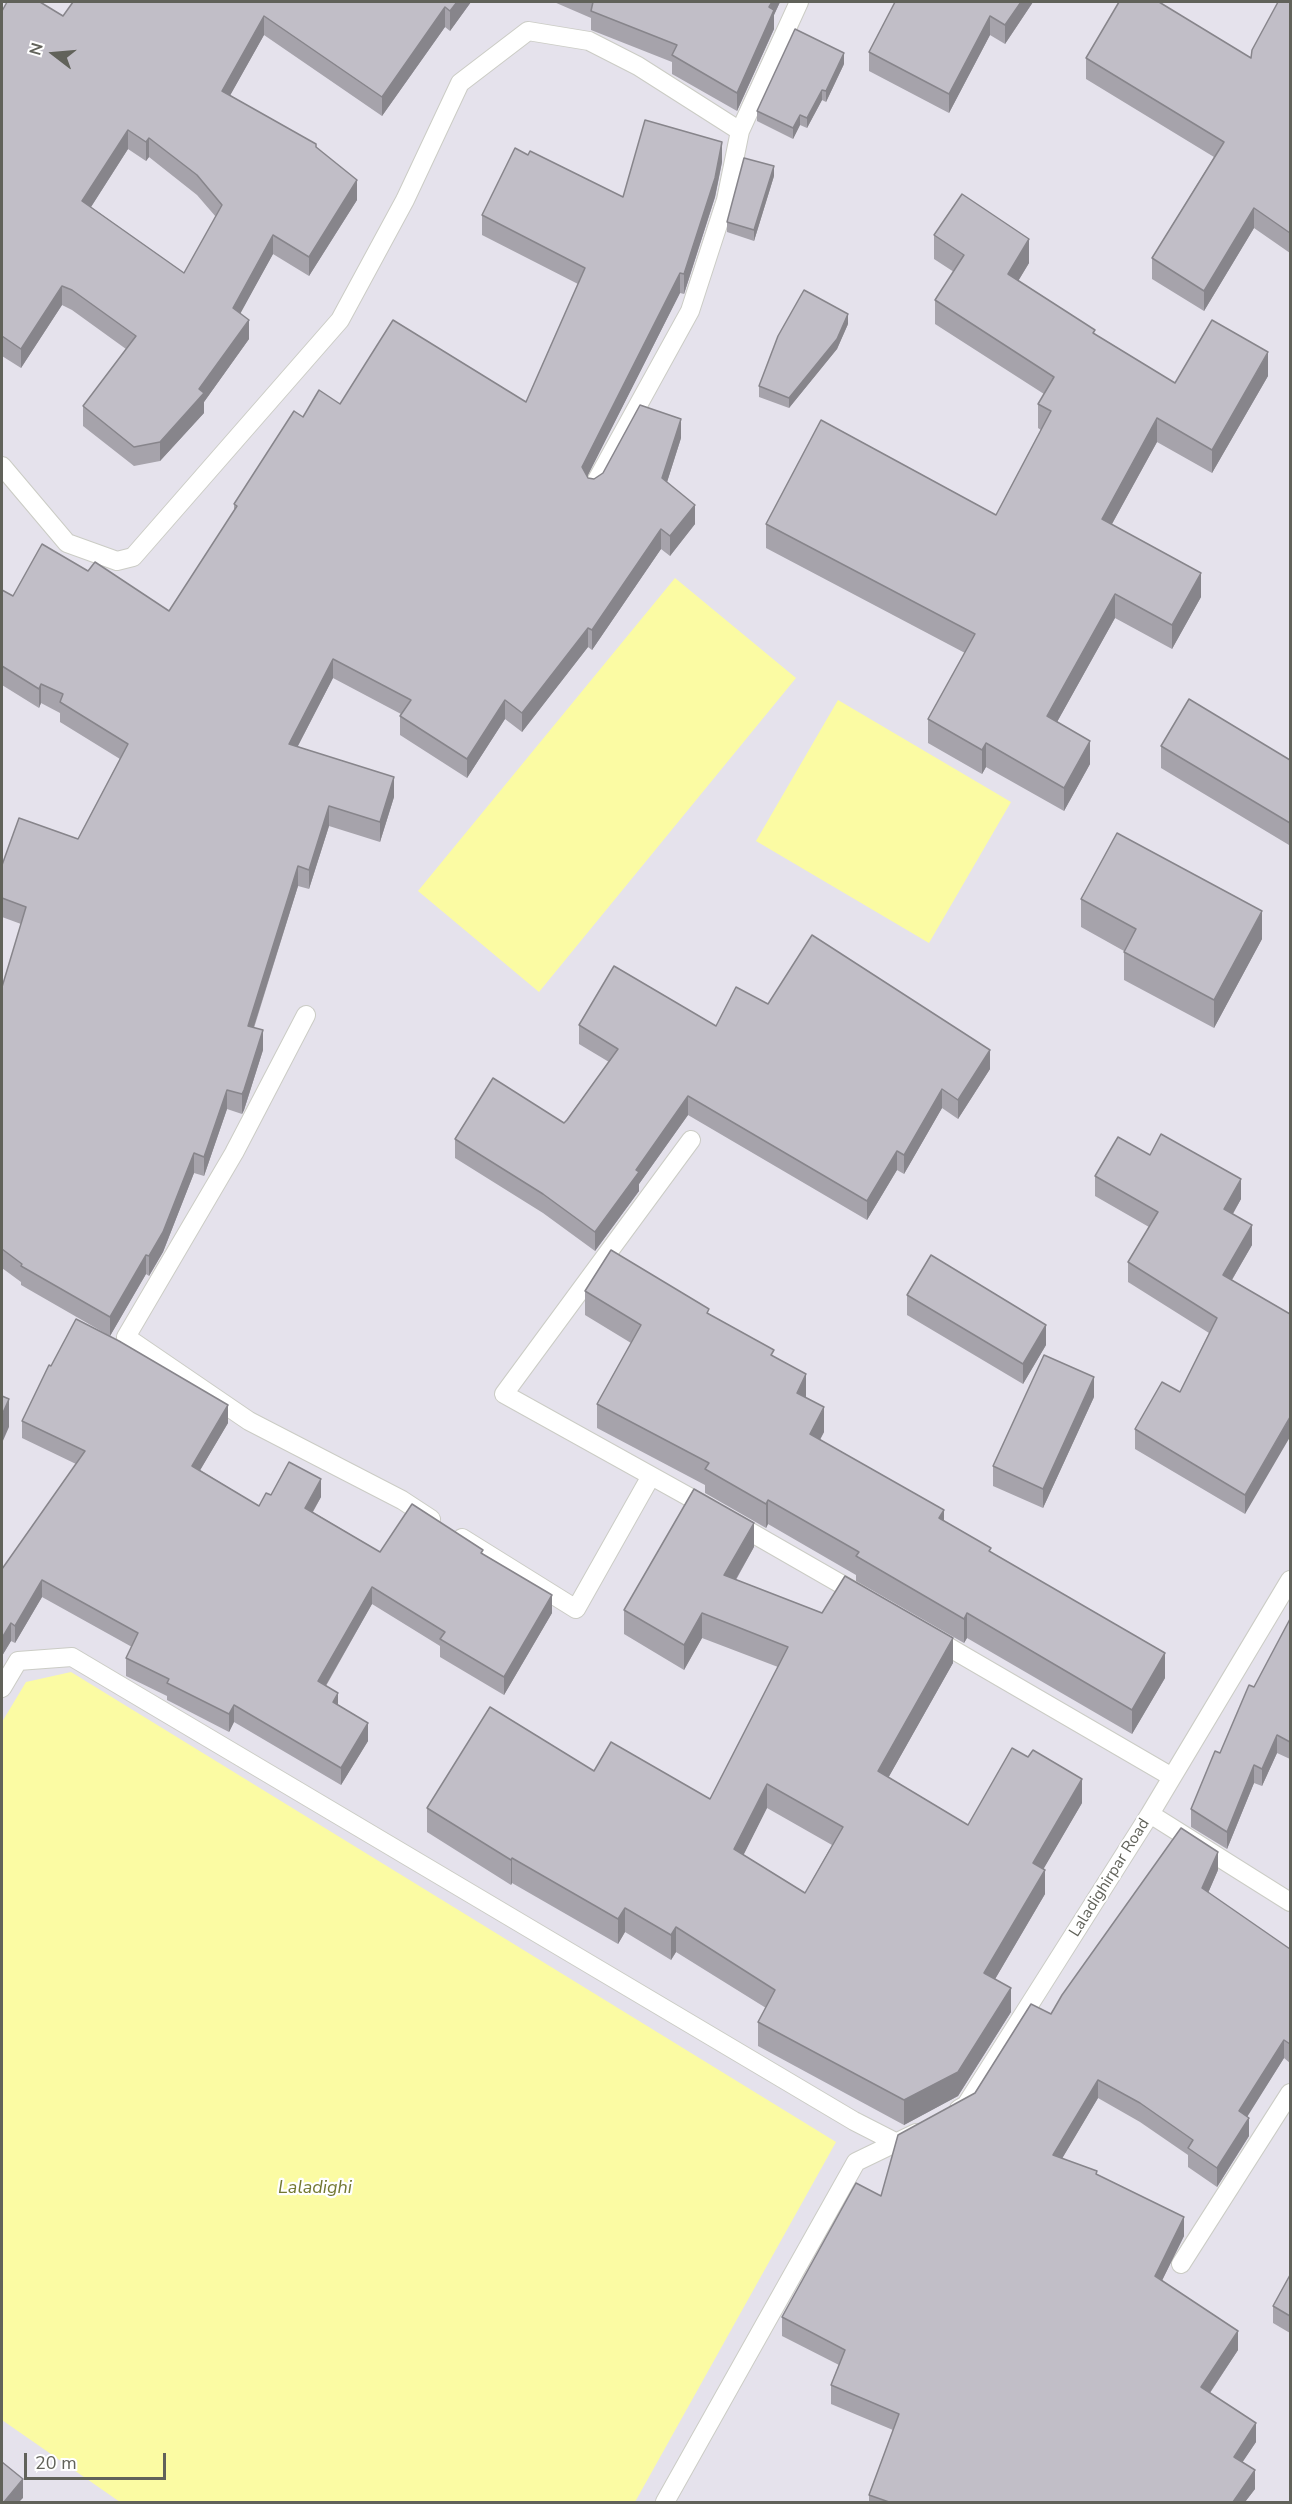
<!DOCTYPE html>
<style>
body{margin:0}
#map{position:relative;width:1292px;height:2504px;overflow:hidden;background:#e5e2ec;font-family:"Nunito Sans",sans-serif}
canvas{display:block}
.frame{position:absolute;inset:0;border:3px solid #61625a;pointer-events:none}
.north{position:absolute;left:24px;top:24px;width:60px;height:60px;-webkit-text-stroke:4px #fff;paint-order:stroke;rotate:286deg;font-size:16px;font-weight:700;line-height:24px;text-align:center;color:#61625a}
.north::after{content:'';display:block;margin:auto;width:21px;height:27px;background:#61625a;clip-path:polygon(50% 0,100% 100%,50% 72%,0 100%)}
.scale{position:absolute;left:24px;top:2453px;width:142px;height:27px;box-sizing:border-box;border:3px solid #61625a;border-top:0;padding-left:8px;font-size:18px;line-height:21px;white-space:nowrap;color:#61625a;-webkit-text-stroke:4px #fff;paint-order:stroke}
</style>
<div id="map">
<canvas width="1292" height="2504"></canvas>
<div class="frame"></div>
<div class="north">N</div>
<div class="scale">20 m</div>
</div>
<script>
const c = document.querySelector('canvas').getContext('2d');
c.lineJoin = 'round';
function fill(path, color) { c.fillStyle = color; c.fill(path, 'evenodd'); }
function stroke(path, color, width, dash) { c.strokeStyle = color; c.lineWidth = width; c.lineCap = dash ? 'butt' : 'round'; c.setLineDash(dash || []); c.stroke(path); }
function label(font, color, halo, rows, align = 'center') {
  c.font = font + ' "Nunito Sans",sans-serif'; c.lineWidth = 4.5; c.setLineDash([]); c.textBaseline = 'middle'; c.strokeStyle = halo; c.fillStyle = color; for (const [text, x, y, turn = 0] of rows) {
    c.save(); c.translate(x, y); c.rotate((+turn || 0) * Math.PI / 180); c.textAlign = isNaN(turn) ? turn : align; if (halo) c.strokeText(text, 0, 0); c.fillText(text, 0, 0); c.restore();
  }
}
const water = new Path2D(`
 M675,578L796,678L539,992L418,891Z
 M838,700L1011,802L929,943L756,841Z
 M71,1672L836,2142L635,2502H120L2,2420V1722L26,1682Z`);
const minor = new Path2D(`
 M2,466L67,543L117,561L133,557L340,320L405,200L460,83L528,31L589,41L638,66L740,131
 M593,487L690,311L726,200L740,131L799,2
 M306,1015L234,1153L126,1337L249,1421L402,1500L431,1519
 M691,1140L504,1394L709,1508
 M733,1522L860,1595
 M462,1538L576,1609L651,1476
 M933,1638L1172,1777
 M2,1688L18,1661L72,1657L854,2121L897,2143
 M1150,1814L1290,1902
 M959,2109L966,2105L1150,1814L1290,1580
 M1181,2264L1290,2093
 M665,2502L856,2162L916,2133`);
const wall = new Path2D(`
 M471,2L450,31L445,27L382,116L264,35L230,95L316,147L357,200L309,276L273,254L240,313L249,339L204,402V413L160,461L134,466L83,426V406L126,349L72,310L62,305L21,368L2,356V11L63,16ZM128,149L146,161L149,157L197,195L216,217L184,273L91,207Z
 M554,2H780L774,15V29L737,111L672,74V62L591,30V18Z
 M1033,2L1005,44L990,35L949,113L869,71V52Z
 M1290,2V253L1254,228L1204,311L1152,279V258L1214,157L1086,79V58H1251Z
 M844,64L826,102L822,100L807,128L800,125L793,139L757,121V111Z
 M528,155L623,197L722,162L715,197L684,294L680,293L587,476L588,478L594,479L681,438L667,482L695,524L670,556L661,549L592,650L588,647L522,732L505,719L467,778L400,735V716L401,714L333,678L298,746L394,797L380,842L329,826L309,889L298,886L254,1028L263,1050L244,1110L242,1114L227,1109L204,1176L194,1173L163,1252L149,1276L146,1274L110,1336L228,1423L200,1470L259,1506L271,1495L321,1497L313,1512L380,1552L483,1555L552,1613L504,1695L440,1657V1646L372,1604L326,1686L338,1705L368,1741L341,1785L234,1722L229,1732L167,1700V1696L126,1676V1658L132,1647L42,1597L15,1643L11,1641L2,1656V1569L76,1464L22,1438V1421L51,1366L108,1335L21,1285V1282L2,1268V987L21,924L2,917V865L78,839L120,759L60,722V713L41,703L39,708L2,685V590L13,596L88,571L169,611L234,511V504L303,417L340,404L526,402L578,284L482,235V215Z
 M774,176L754,241L727,232V222Z
 M934,235L1029,263L1018,281L1095,334L1175,383L1268,376L1212,473L1157,442L1112,524L1201,597L1172,649L1115,618L1057,722L1090,764L1064,811L986,767L982,774L928,743V719L965,653L766,548V524L996,515L1041,430L1038,428V404L1044,394L935,324V300L954,272L934,259Z
 M848,324L837,349L789,408L759,397V386Z
 M1161,746L1290,760V851H1289V845L1161,768Z
 M1081,899L1262,939L1214,1028L1124,980V951L1081,927Z
 M768,1004L990,1069L958,1119L942,1108L904,1174L897,1170L867,1220L688,1115L639,1184V1191L595,1251L543,1213L455,1158V1139L564,1123L609,1062L579,1044V1025L716,1026Z
 M1150,1155L1241,1199L1233,1214L1252,1245L1232,1280L1290,1314L1245,1514L1135,1449V1429L1180,1392L1209,1333L1128,1282V1262L1149,1227L1095,1196V1176Z
 M585,1291L709,1314L774,1357L806,1398L824,1432L820,1440L991,1552L1165,1678L1132,1734L967,1638L964,1643L856,1581V1575L768,1524L766,1528L705,1493V1485L597,1428V1404L631,1343L585,1315Z
 M907,1295L1046,1345L1023,1384L907,1315Z
 M1094,1397L1043,1508L993,1486V1466Z
 M754,1547L736,1580L953,1663L888,1778L968,1825L1082,1803L1043,1869L1045,1894L995,1979L1011,2012L958,2096L904,2125L758,2046V2022L766,2008L676,1952L671,1960L625,1932L618,1944L512,1883L511,1885L427,1832V1808L594,1771L710,1799L778,1667L702,1638L684,1670L624,1634V1610ZM767,1808L832,1845L805,1893L743,1855Z
 M1290,1619V1759L1277,1753L1262,1786L1254,1783L1227,1849L1191,1827V1809L1254,1687Z
 M1218,1870L1208,1893L1290,1949V2063L1284,2058L1247,2116L1249,2136L1217,2187L1188,2167V2155L1140,2122L1098,2098L1062,2158L1097,2175L1184,2236L1162,2280L1238,2350L1210,2393L1256,2442L1242,2462L1255,2489L1245,2502H869V2495L893,2430L831,2404V2385L839,2365L782,2336V2317L881,2196L975,2093L1051,2014Z
 M1290,2275V2333L1273,2323V2306Z`);
const shadedWall = new Path2D(`
 M457,2H471L450,31V11Z
 M772,2H780L774,15V29L737,111V93Z
 M1021,2H1033L1005,44V25Z
 M445,7V27L382,116V97Z
 M264,16V35L222,110V91Z
 M990,16V35L949,113V94Z
 M844,53V64L826,102V91Z
 M822,90V100L807,128V118Z
 M800,115V125L793,139V128Z
 M128,130V149L82,221V201Z
 M149,138V157L146,161V142Z
 M722,142V162L715,197L684,294V274Z
 M774,166V176L754,241V230Z
 M357,180V200L309,276V257Z
 M1254,208V228L1204,311V291Z
 M273,235V254L233,327V308Z
 M1029,239V263L1008,298V274Z
 M680,273V293L582,487V467Z
 M62,286V305L21,368V349Z
 M848,314V324L837,349L789,408V398Z
 M249,320V339L204,402V413L160,461V442L199,389Z
 M1268,352V376L1212,473V450Z
 M1157,418V442L1102,542V519Z
 M681,419V438L662,498V478Z
 M695,505V524L670,556V536Z
 M661,529V549L592,650V630Z
 M1201,573V597L1172,649V625Z
 M1115,594V618L1047,740V716Z
 M588,628V647L522,732V713Z
 M333,659V678L289,763V744Z
 M41,684V703L39,708V689Z
 M505,700V719L467,778V759Z
 M1090,741V764L1064,811V788Z
 M986,743V767L982,774V750Z
 M394,777V797L380,842V822Z
 M329,806V826L309,889V870Z
 M298,866V886L248,1045V1026Z
 M1262,911V939L1214,1028V1000Z
 M263,1030V1050L244,1110L242,1114V1094Z
 M990,1050V1069L958,1119V1100Z
 M942,1089V1108L904,1174V1155Z
 M227,1090V1109L204,1176V1157Z
 M688,1096V1115L639,1184V1191L595,1251V1232L636,1170Z
 M897,1151V1170L867,1220V1201Z
 M194,1153V1173L163,1252L149,1276V1256Z
 M1241,1179V1199L1224,1229V1209Z
 M1252,1225V1245L1223,1295V1275Z
 M146,1255V1274L110,1336V1317Z
 M1046,1325V1345L1023,1384V1364Z
 M806,1374V1398L797,1393Z
 M1094,1377V1397L1043,1508V1489Z
 M9,1399V1427L2,1443V1415Z
 M228,1405V1423L192,1484V1466Z
 M824,1407V1432L810,1458V1434Z
 M1290,1417V1437L1245,1514V1495Z
 M321,1479V1497L305,1525V1508Z
 M768,1500V1524L766,1528V1504Z
 M944,1510V1534L939,1518Z
 M754,1523V1547L724,1600V1575Z
 M42,1580V1597L15,1643V1626Z
 M372,1587V1604L318,1699V1681Z
 M552,1595V1613L504,1695V1677Z
 M702,1613V1638L684,1670V1645Z
 M967,1613V1638L964,1643V1619Z
 M11,1623V1641L2,1656V1638Z
 M953,1638V1663L878,1796V1771Z
 M1165,1653V1678L1132,1734V1710Z
 M338,1693V1710L333,1702Z
 M234,1705V1722L229,1732V1714Z
 M368,1723V1741L341,1785V1768Z
 M1277,1735V1753L1262,1786V1769Z
 M1254,1765V1783L1227,1849V1832Z
 M1082,1779V1803L1033,1887V1863Z
 M767,1784V1808L734,1874V1849Z
 M1218,1852V1870L1202,1907V1888Z
 M512,1858V1883L511,1885V1860Z
 M1045,1870V1894L984,1998V1973Z
 M625,1908V1932L618,1944V1919Z
 M676,1927V1952L671,1960V1935Z
 M1011,1988V2012L958,2096L904,2125V2100Z
 M1284,2040V2058L1239,2130V2111Z
 M1098,2080V2098L1053,2174V2155Z
 M1249,2118V2136L1217,2187V2168Z
 M1184,2217V2236L1155,2295V2276Z
 M1238,2331V2350L1201,2406V2387Z
 M1256,2423V2442L1234,2475V2457Z
 M1255,2470V2489L1245,2502H1233Z
 M23,2479V2498L19,2502H4Z`);
const building = new Path2D(`
 M7,2H40L63,16L73,2H457L450,11L445,7L382,97L264,16L222,91L316,144V147L357,180L309,257L273,235L233,308L249,320L199,389L204,393L160,442L134,447L83,406L136,336L72,290L62,286L21,349L2,336V11ZM128,130L146,142L149,138L197,175L222,205L184,273L82,201Z
 M593,2H772L769,7L774,10L737,93L672,55L677,45L591,11Z
 M895,2H1021L1005,25L990,16L949,94L869,52Z
 M1119,2H1159L1251,58L1252,50L1278,2H1290V233L1254,208L1204,291L1152,258L1224,142L1086,58Z
 M795,29L844,53L826,91L822,90L807,118L800,115L793,128L757,111Z
 M645,120L722,142L715,178L684,274L680,273L582,467L588,478L594,479L603,473L640,405L681,419L662,478L695,505L670,536L661,529L592,630L588,628L522,713L505,700L467,759L400,716L411,700L333,659L289,744L394,777L380,822L329,806L309,870L298,866L248,1026L263,1030L244,1090L242,1094L227,1090L204,1157L194,1153L163,1232L149,1256L146,1255L110,1317L21,1266L22,1264L2,1249V987L26,907L2,898V865L19,818L78,839L128,744L60,702L63,694L41,684L39,689L2,666V590L13,596L42,544L88,571L95,562L169,611L237,506L234,504L294,411L303,417L319,390L340,404L393,320L526,402L585,268L482,215L515,148L528,155L530,151L623,197Z
 M744,158L774,166L754,230L727,222Z
 M962,194L1029,239L1008,274L1095,330L1093,333L1175,383L1212,320L1268,352L1212,450L1157,418L1102,519L1201,573L1172,625L1115,594L1047,716L1090,741L1064,788L986,743L982,750L928,719L975,634L766,524L821,420L996,515L1051,411L1038,404L1054,377L935,300L964,255L934,235Z
 M804,290L848,314L837,339L789,398L759,386L778,336Z
 M1189,699L1290,760V823L1161,746Z
 M1117,833L1262,911L1214,1000L1124,952L1136,929L1081,899Z
 M812,935L990,1050L958,1100L942,1089L904,1155L897,1151L867,1201L688,1096L636,1170L639,1172L595,1232L543,1194L455,1139L493,1078L564,1123L567,1120L618,1049L579,1025L614,966L716,1026L736,987L768,1004Z
 M1161,1134L1241,1179L1224,1209L1252,1225L1223,1275L1290,1314V1417L1245,1495L1135,1429L1162,1382L1180,1392L1217,1318L1128,1262L1158,1212L1095,1176L1118,1137L1150,1155Z
 M611,1250L709,1309L707,1313L774,1350L771,1355L806,1374L797,1393L824,1407L810,1434L944,1510L939,1518L991,1548L989,1551L1165,1653L1132,1710L967,1613L964,1619L856,1556L859,1552L768,1500L766,1504L705,1469L709,1463L597,1404L641,1325L585,1291Z
 M931,1255L1046,1325L1023,1364L907,1295Z
 M76,1319L119,1341L228,1405L192,1466L259,1506L266,1493L271,1495L289,1462L321,1479L305,1508L380,1552L412,1504L483,1550L481,1553L552,1595L504,1677L440,1639L445,1632L372,1587L318,1681L338,1693L333,1702L368,1723L341,1768L234,1705L229,1714L167,1683L169,1679L126,1658L138,1633L42,1580L15,1626L11,1623L2,1638V1569L85,1451L22,1421L49,1365L51,1366Z
 M1044,1355L1094,1377L1043,1489L993,1466Z
 M2,1396L9,1399L2,1415Z
 M694,1489L754,1523L724,1575L822,1613L845,1576L953,1638L878,1771L968,1825L1012,1748L1028,1757L1033,1750L1082,1779L1033,1863L1045,1870L984,1973L1011,1988L958,2072L904,2100L758,2022L775,1990L676,1927L671,1935L625,1908L618,1919L512,1858L511,1860L427,1808L490,1707L594,1771L611,1742L710,1799L788,1647L702,1613L684,1645L624,1610ZM767,1784L843,1827L805,1893L734,1849Z
 M1290,1619V1742L1277,1735L1262,1769L1254,1765L1227,1832L1191,1809L1215,1751L1220,1753L1249,1685L1254,1687Z
 M1181,1828L1218,1852L1202,1888L1290,1949V2044L1284,2040L1239,2111L1249,2118L1217,2168L1188,2148L1193,2140L1140,2103L1098,2080L1053,2155L1097,2171L1096,2174L1184,2217L1155,2276L1238,2331L1201,2387L1256,2423L1234,2457L1255,2470L1233,2502H1234H889L869,2495L899,2414L831,2385L845,2350L782,2317L856,2183L881,2196L898,2135L975,2093L1031,2004L1051,2014L1062,1995Z
 M1290,2275V2316L1273,2306Z
 M2,2462L23,2479L4,2502H2Z`);
const streetNames = [
 ["Laladighirpar Road",1110,1878,-58]
];
const waterNames = [
 ["Laladighi",315,2189]
];
fill(water, '#fbfba3');
stroke(minor, '#cbccc5', 20);
stroke(minor, '#fff', 18);
fill(wall, '#a6a3ab');
fill(shadedWall, '#87858b');
fill(building, '#c1bec7');
stroke(building, '#87858b', 1.5);
label('16px', '#61625a', '#fff', streetNames);
label('italic 18px', '#737831', '#fff', waterNames);
</script>
